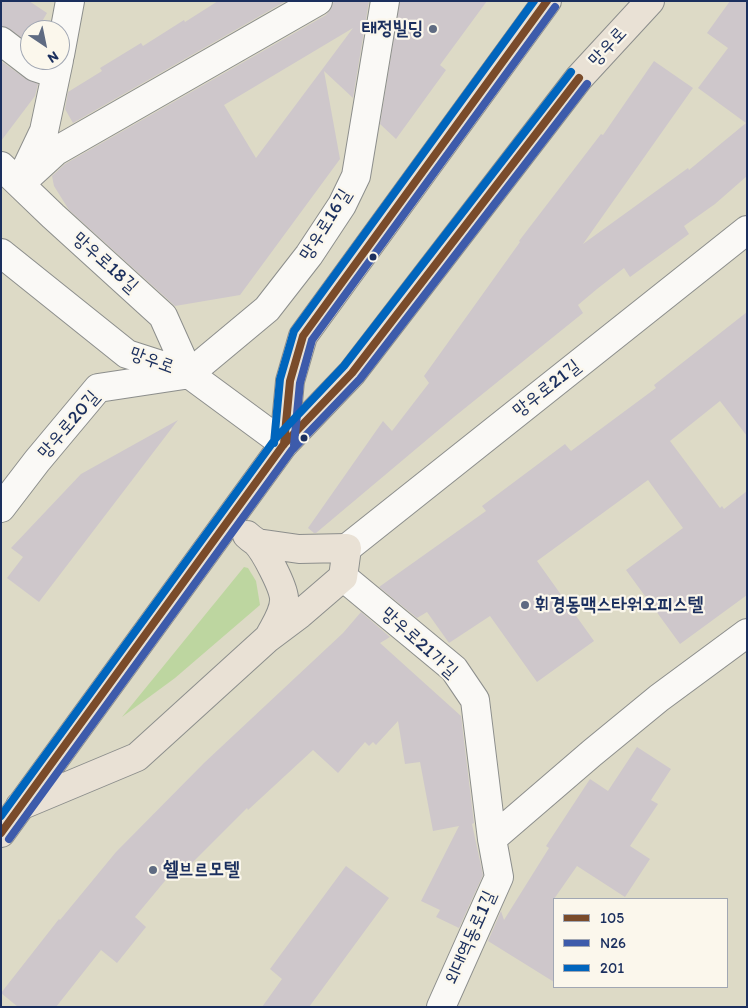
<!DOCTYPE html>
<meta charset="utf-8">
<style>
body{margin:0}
#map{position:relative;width:748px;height:1008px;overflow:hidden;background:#dddac6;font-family:Itim,sans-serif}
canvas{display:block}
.frame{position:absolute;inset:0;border:2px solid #1b2f5e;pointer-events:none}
.legend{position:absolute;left:553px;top:898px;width:175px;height:90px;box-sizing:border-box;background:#fbf7ec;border:1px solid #a1a7b3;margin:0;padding:6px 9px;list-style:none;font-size:15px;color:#1b2f5e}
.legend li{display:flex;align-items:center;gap:10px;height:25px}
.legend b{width:25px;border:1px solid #a1a7b3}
.north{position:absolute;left:20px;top:20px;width:50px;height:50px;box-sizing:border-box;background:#fbf7ec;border:1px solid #a1a7b3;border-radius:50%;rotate:146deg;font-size:14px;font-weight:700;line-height:20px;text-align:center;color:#1b2f5e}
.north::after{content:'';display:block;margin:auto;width:18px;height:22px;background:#5f6b82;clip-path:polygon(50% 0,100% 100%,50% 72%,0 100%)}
</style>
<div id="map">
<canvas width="748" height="1008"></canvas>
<div class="frame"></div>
<ul class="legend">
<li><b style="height:6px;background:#7a4b2a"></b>105</li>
<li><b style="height:6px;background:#3d5bab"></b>N26</li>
<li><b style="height:6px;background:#0065bd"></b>201</li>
</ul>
<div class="north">N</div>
</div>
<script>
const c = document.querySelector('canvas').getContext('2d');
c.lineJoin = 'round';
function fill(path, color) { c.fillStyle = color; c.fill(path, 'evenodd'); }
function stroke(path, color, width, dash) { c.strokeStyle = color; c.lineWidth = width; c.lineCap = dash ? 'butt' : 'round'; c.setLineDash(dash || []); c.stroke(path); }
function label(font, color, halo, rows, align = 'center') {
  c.font = font + ' Itim,"Poor Story",sans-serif'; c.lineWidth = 4.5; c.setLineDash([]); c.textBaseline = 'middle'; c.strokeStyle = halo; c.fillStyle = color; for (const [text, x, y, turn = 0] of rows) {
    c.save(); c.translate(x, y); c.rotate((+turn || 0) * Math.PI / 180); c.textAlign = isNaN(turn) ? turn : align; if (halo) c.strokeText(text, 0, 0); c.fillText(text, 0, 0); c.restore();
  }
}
const green = new Path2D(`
 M244,567L248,568L256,581L260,605L175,678L122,717Z`);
const building = new Path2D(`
 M1,1H29L47,13L37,30H30V44L10,29L1,26Z
 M218,1H286L73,123L65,109L68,92L102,71L100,68L141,43L143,46L184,20L185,22Z
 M334,1H369L353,98L324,71L340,159L240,295L175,306L69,210L54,186L52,176L65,164L326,15L331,9ZM353,28L324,67L256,158L224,105Z
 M400,1H487L440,65L446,70L396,139L380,124Z
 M730,1H747V176L715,204L684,226L689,234L630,277L624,268L597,289L578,305L583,313L454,417L316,533H314L308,528L383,421L392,431L429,383L424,376L520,242L519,241L601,134L603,135L654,61L693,88L583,244L688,168L689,170L746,123L698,88L728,48L707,33Z
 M1,61L26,79L38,84L35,96L1,141Z
 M747,312V436L720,401L670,441L720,508L722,506L724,509L747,491V595L680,644L626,570L683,528L648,480L537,561L594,641L537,682L490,616L449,643L427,612L417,618L379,587L486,511L482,506L565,444L571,451L656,388L654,385Z
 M178,420L39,602L7,578L23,557L11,548L81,474Z
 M361,612L390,637L380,643L461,716L474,823L472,824L483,875L459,928L436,917L440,910L421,901L459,826L433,831L420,762L405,764L398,721L376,745L373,742L369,746L365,742L338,773L313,750L248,810L247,808L174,881L169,876L135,917L146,927L117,963L101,950L56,1007H18L1,993L59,919L60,920L116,852L204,763L343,633Z
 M637,747L671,769L651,800L658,804L630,846L650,859L625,897L577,866L554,899V982L488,941L501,911L504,920L549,848L546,846L590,779L608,791Z
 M346,866L389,898L309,1007H262L282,979L270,969Z`);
const minor = new Path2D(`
 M1,41L35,67L56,74
 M60,55L70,1
 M1,166L53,216L163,316L189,374
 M24,173L44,131L59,60
 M20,184L56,151L318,1
 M1,253L127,354L189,374L284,444
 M189,374L267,309L309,255L342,205L356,176L385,1
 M1,508L37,461L98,388L184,375
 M347,548L747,230
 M343,577L454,669L475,700L492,839L499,877L441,1007
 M492,839L592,753L659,698L747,633`);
const primary = new Path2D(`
 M284,444L290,381L303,336L547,1
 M247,535C250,538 253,540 256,542C265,551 283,586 284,598C285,612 275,625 269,637
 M20,806L137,757L268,638L300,614L343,577L347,548L299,549L257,543
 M1,833L284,444L352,373L579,78L650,1`);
const bus1 = new Path2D(`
 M284,444L290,381L303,336L547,1
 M1,833L284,444L352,373L579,78`);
const bus2 = new Path2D(`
 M294,445L300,383L312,340L555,7
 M9,839L292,450L360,379L587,84`);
const bus3 = new Path2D(`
 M274,443L280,379L294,331L534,1
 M1,816L276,438L344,366L571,72`);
const markers = [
 [433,29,5,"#5f6b82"],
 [373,257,4.5,"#1b2f5e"],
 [304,438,4.5,"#1b2f5e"],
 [525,605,5,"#5f6b82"],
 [153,870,5,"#5f6b82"]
];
const poiNames = [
 ["태정빌딩",423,29,"right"],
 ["휘경동맥스타워오피스텔",535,605],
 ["쉘브르모텔",163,870]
];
const streetNames = [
 ["망우로",608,47,-47],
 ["망우로16길",326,225,-58],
 ["망우로18길",105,263,42],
 ["망우로",152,361,20],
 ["망우로21길",547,389,-38],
 ["망우로20길",69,425,-49],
 ["망우로21가길",419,643,42],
 ["외대역동로1길",471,938,-66]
];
fill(green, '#bdd6a0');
fill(building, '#cec7cb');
stroke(minor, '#8c8e8c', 30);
stroke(primary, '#8c8e8c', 30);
stroke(minor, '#faf9f6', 28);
stroke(primary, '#e9e1d5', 28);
stroke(bus1, '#7a4b2a', 8);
stroke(bus2, '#3d5bab', 8);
stroke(bus3, '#0065bd', 8);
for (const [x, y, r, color] of markers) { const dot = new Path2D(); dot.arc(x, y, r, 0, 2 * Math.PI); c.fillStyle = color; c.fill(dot); stroke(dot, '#fbf7ec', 2); }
label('bold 19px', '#1b2f5e', '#fbf7ec', poiNames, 'left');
label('19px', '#1b2f5e', '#fbf7ec', streetNames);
</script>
